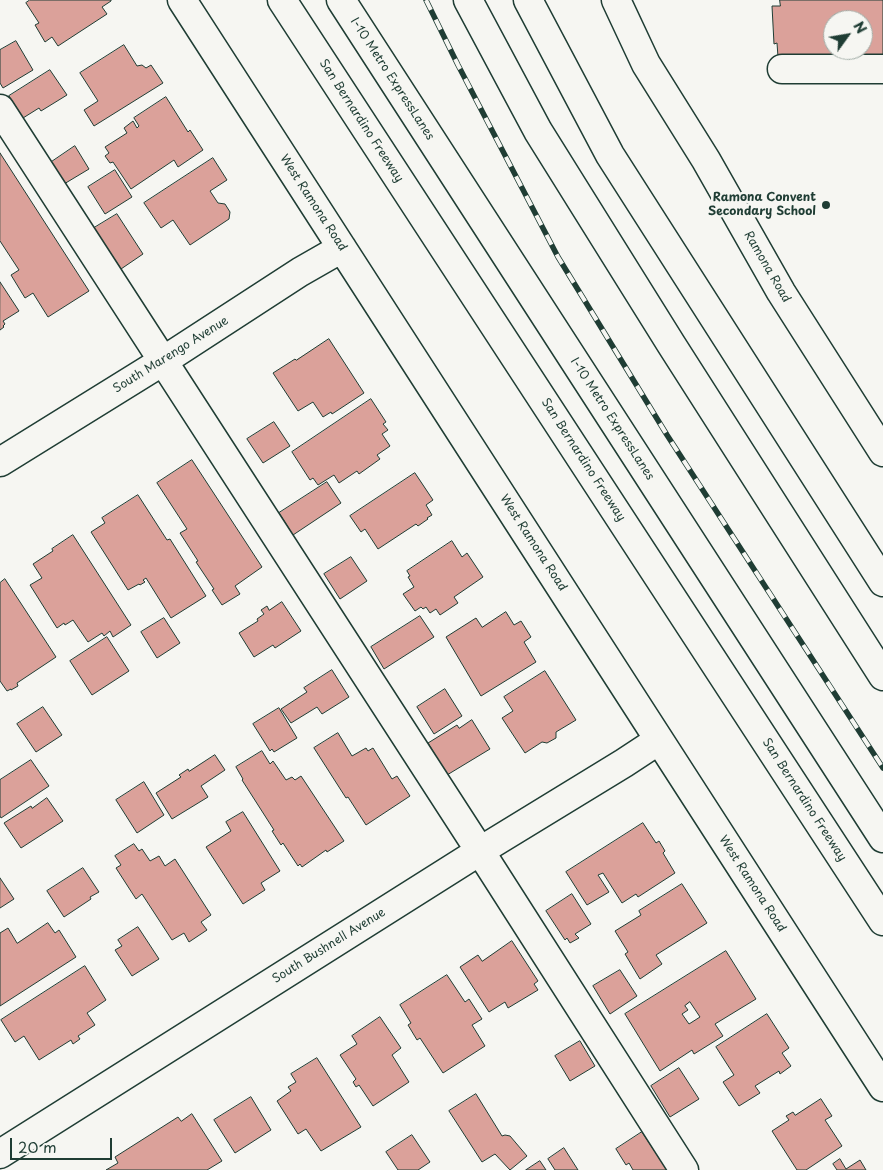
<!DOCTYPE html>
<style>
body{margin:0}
#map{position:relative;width:883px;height:1170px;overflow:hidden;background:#f6f6f2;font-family:"Playpen Sans",sans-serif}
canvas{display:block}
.north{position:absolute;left:823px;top:10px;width:50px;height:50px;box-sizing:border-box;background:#f6f6f2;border:1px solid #a0aca6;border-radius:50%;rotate:58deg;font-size:14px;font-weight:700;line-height:20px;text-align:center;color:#1f3d34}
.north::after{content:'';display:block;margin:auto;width:18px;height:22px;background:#1f3d34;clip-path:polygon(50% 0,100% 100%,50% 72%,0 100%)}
.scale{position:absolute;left:10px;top:1138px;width:102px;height:22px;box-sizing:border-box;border:2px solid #1f3d34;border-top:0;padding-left:6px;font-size:15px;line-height:18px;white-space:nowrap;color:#1f3d34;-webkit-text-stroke:4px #f6f6f2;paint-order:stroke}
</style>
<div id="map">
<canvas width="883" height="1170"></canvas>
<div class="north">N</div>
<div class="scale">20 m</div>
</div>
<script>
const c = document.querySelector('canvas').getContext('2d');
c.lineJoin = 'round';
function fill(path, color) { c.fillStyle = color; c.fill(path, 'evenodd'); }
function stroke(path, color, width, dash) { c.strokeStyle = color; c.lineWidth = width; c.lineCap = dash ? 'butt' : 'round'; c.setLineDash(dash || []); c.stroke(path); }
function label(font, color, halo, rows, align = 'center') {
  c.font = font + ' "Playpen Sans",sans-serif'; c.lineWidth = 5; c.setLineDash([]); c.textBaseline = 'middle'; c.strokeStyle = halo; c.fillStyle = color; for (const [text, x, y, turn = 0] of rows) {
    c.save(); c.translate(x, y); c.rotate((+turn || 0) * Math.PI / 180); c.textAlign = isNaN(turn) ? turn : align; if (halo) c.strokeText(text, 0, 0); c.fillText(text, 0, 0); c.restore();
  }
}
const building = new Path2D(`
 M30,0H111V1L102,7L107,14L58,46L52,37L45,42L35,25L39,23L26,3Z
 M780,0H883V57L847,59V54L778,57L777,43L774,44L772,6H780ZM833,20H863V50H833Z
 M16,41L33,70L3,88L0,83V50Z
 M124,45L137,66L142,65L146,68L151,65L163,83L94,126L84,110L98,101L80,73Z
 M50,70L67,95L41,111L39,108L23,118L9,96Z
 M166,97L188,132L190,130L203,150L178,167L174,160L131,189L113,162L110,163L105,156L109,153L105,147L127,133L124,128L133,121L137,128L139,126L134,118Z
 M75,146L89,169L64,184L50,163Z
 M0,153L89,291L48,317L33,293L25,298L11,275L19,270L0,241Z
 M213,158L227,180L210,191L218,203L225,204L230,212L229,219L190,245L173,220L161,228L144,203Z
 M115,170L132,197L105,214L88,187Z
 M117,214L143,254L121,269L94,228Z
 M0,282L19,311L3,321L5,324L3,326L4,327L0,330Z
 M329,339L364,393L332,414L331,412L323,417L313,402L298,411L273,373L295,359L296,360Z
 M371,399L386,422L383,424L388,430L382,434L390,446L377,455L380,459L359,474L357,471L339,483L334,475L318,485L313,478L310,480L292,452Z
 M274,422L290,446L263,463L247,439Z
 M192,460L262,567L235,586L240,594L222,605L212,590L214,589L196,562L198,561L180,533L187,529L157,483Z
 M415,473L433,500L426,505L432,515L427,518L428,519L418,526L416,524L378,549L365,529L361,532L350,516Z
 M327,482L341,503L293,535L279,513Z
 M138,495L167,540L170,539L206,596L171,618L146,578L143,580L145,582L140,585L139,584L128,590L91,532L105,523L102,518Z
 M73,535L131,625L113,637L110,631L104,636L102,633L88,642L73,620L65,625L64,623L57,628L30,585L42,578L33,564L53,551L52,549Z
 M452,541L462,557L467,553L483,577L454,597L458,603L440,615L436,609L430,613L426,607L423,609L421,607L415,611L403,594L414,587L408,577L410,576L407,571Z
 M351,557L367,581L340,599L324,574Z
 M5,579L56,657L17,683L18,686L11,690V689L7,691L0,681V583Z
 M282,602L301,631L275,648L273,645L254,657L239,633L258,621L257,619L264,614L261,610L267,606L269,610Z
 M506,612L514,625L521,621L531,637L524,642L536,662L481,696L446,637L476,618L482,627Z
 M420,616L434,637L384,669L371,647Z
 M164,618L180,643L157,658L141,632Z
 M107,637L129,671L92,695L70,661Z
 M332,670L349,697L322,714L317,707L291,723L281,709L307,692L304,688Z
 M545,671L576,720L556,732V738L547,743L542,742L525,753L502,718L513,711L504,697Z
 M445,689L462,716L434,734L417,707Z
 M43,707L62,735L36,752L17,724Z
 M279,708L297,738L274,752L272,749L270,751L253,724Z
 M472,720L490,749L447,775L428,743L457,725L459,728Z
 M338,733L352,756L366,748L368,751L373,748L392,779L397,776L410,796L366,825L348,797L346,798L314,748Z
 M262,751L270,764L273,761L286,780L292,777L295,780L301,776L344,841L327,852L326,850L302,867L300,864L298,866L283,843L281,845L272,831L274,830L242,780L243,779L236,767Z
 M215,755L225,770L201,786L208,797L172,819L156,793L181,777L179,775L188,769L189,771Z
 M31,760L49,786L1,818L0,816V780Z
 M144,782L164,815L137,833L116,800Z
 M47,798L63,821L21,848L4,823L31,806L32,808Z
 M243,812L280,871L261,883L265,890L243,904L206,847L231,831L226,822Z
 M643,823L656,843L659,841L665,851L663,853L675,873L638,897L636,894L622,903L603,873L598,875L609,892L587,905L566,872Z
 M134,844L139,851L142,849L150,861L159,856L165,866L175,859L211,915L201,922L207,930L189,942L184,933L172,940L142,894L136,899L116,868L121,865L115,856Z
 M83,868L99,892L90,897L91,899L64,917L47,891Z
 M0,878L14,899L0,908Z
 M682,884L707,923L656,955L662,964L640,979L625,954L628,952L615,931L641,915L639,911Z
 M572,894L591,924L575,934L579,938L570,943L567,938L565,940L546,911Z
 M48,923L55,933L59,930L76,957L0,1006V933L8,928L17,943Z
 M138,927L159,959L132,976L115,950L122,946L118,940Z
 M512,941L538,981L534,984L538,990L508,1008L505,1002L489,1012L460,967L478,955L482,961Z
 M726,951L756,999L715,1024L723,1036L694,1054L692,1050L660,1071L625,1014ZM690,1002L700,1017L689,1024L682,1014L688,1010L685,1006Z
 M85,966L106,1000L87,1013L95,1025L78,1036L80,1039L73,1044L71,1040L39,1060L24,1036L15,1042L1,1020Z
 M620,970L637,996L610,1014L593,986Z
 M447,975L465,1002L469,999L482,1019L472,1025L485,1046L443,1073L420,1038L417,1040L408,1025L411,1023L400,1005Z
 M767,1014L789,1048L782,1053L791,1066L780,1074L779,1071L755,1086L760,1093L739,1106L723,1082L734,1075L716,1047Z
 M380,1017L401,1048L392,1055L409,1082L373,1106L359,1085L356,1087L353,1082L356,1079L340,1055L357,1044L352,1036Z
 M580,1041L595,1066L570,1081L555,1056Z
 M317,1058L361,1127L321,1151L306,1129L298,1134L277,1101L291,1091L288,1087L296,1082L291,1074Z
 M679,1068L699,1099L670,1117L651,1086Z
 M476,1094L502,1136L505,1135L510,1136L527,1156L510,1170L495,1154L482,1162L449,1111Z
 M251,1097L271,1130L235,1153L214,1120Z
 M821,1099L832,1116L825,1120L842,1146L806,1170H797L772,1131L789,1120L786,1116L793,1112L795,1115Z
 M192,1114L222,1161L207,1170H106L118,1163L115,1157L178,1117L181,1121Z
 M642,1132L667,1170H633L629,1163L626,1165L616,1149Z
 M412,1135L430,1162L418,1170H398L386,1152Z
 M564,1148L578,1170H555L548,1159Z
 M840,1159L846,1169L860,1160L866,1170H837L833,1164Z
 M540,1161L546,1170H526Z`);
const minor = new Path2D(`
 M182,0L883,1087
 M616,0L646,64L706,160L781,292L883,452
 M782,69H883
 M0,109L480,851L684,1170
 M0,462L163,361L300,272L342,248
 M0,1154L480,851L624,763L659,740`);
const highway = new Path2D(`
 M282,0L883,921
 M341,0L883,838
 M468,0L538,131L671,344L883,676
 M528,0L610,155L883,582`);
const rail = new Path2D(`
 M426,0L458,65L558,257L667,435L883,768`);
const markers = [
 [826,205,5,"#1f3d34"]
];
const streetNames = [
 ["I-10 Metro ExpressLanes",392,79,57],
 ["San Bernardino Freeway",361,121,57],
 ["West Ramona Road",313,203,57],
 ["Ramona Road",767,267,60],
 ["South Marengo Avenue",171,355,-32],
 ["I-10 Metro ExpressLanes",612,419,57],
 ["San Bernardino Freeway",583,460,57],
 ["West Ramona Road",533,543,57],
 ["San Bernardino Freeway",804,800,57],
 ["West Ramona Road",752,884,57],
 ["South Bushnell Avenue",329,946,-32]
];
const poiNames = [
 ["Ramona Convent",816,198],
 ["Secondary School",816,212]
];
fill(building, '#dba19a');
stroke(building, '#1f3d34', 1);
stroke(minor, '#1f3d34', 31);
stroke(highway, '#1f3d34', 31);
stroke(minor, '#f6f6f2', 28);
stroke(highway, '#f6f6f2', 28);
stroke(rail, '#1f3d34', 5.5);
stroke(rail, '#f6f6f2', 4, [11]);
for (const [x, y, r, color] of markers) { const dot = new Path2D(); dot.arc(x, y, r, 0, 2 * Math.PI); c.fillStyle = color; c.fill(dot); stroke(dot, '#f6f6f2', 2); }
label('12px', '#1f3d34', '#f6f6f2', streetNames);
label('bold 12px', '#1f3d34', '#f6f6f2', poiNames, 'right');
</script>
